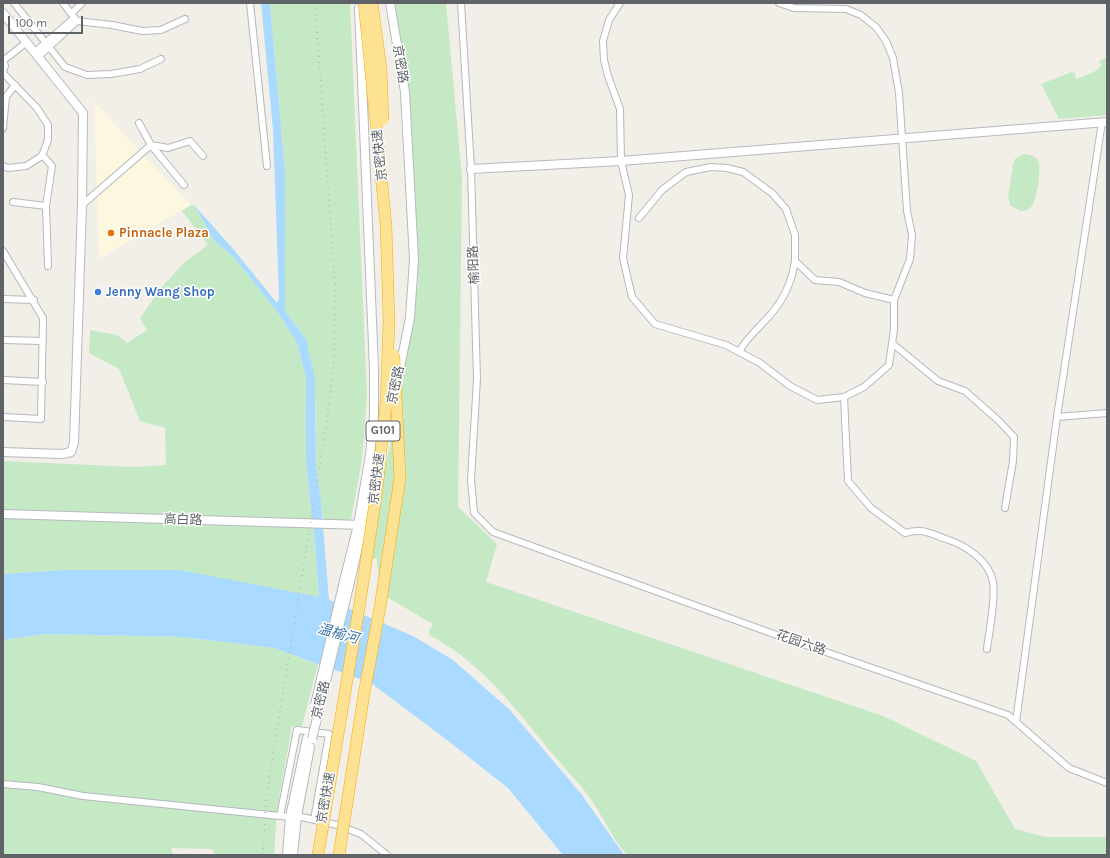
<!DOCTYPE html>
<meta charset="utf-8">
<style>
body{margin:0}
#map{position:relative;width:1110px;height:858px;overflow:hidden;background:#f1efe8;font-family:Karla,sans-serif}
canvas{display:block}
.frame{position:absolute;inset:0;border:4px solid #5f6368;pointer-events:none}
.scale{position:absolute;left:8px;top:16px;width:75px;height:18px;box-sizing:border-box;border:2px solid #5f6368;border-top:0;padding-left:5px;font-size:12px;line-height:14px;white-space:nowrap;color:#5f6368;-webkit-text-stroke:3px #fff;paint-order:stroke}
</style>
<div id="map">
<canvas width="1110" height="858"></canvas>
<div class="frame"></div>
<div class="scale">100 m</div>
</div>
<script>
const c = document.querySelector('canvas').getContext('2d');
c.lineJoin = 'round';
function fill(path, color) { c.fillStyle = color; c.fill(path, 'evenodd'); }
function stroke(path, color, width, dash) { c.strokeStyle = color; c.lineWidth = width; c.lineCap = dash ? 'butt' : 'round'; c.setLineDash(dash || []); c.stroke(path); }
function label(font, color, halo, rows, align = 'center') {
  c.font = font + ' Karla,"Noto Sans SC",sans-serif'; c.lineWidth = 3; c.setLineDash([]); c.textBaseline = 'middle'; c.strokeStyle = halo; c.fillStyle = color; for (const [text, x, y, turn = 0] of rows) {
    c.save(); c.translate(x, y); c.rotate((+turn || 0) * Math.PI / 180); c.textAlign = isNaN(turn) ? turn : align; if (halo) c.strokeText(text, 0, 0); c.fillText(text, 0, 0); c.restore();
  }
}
const commercial = new Path2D(`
 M94,102L191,205L99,259Z`);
const green = new Path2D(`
 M270,3H350L367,396L362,459L351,520H323L316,465V407L306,339L285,311V172Z
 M395,3H446L462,178L458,507L497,544L486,582L883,716L976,761L1015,829L1046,837H1107V855H627C612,838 606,822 594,804C582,785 565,769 551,752C515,708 480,661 429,635V630L433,624L380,593L377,559L369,557L380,491L400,399L418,284L411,116Z
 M1107,57V115L1059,119L1041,84L1074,71L1076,79L1094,72L1101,66L1099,61Z
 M1024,154C1030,155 1035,155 1038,161C1042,167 1037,200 1032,206C1029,210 1025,211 1021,211L1011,206L1008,198L1013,164L1015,159Z
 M191,205L195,206L213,239L236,260L279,314L297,343L306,378V463L315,544L319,597L254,585L63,570L3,574V461L135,467L166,465L165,428L140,421L119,369L89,353L90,330L117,335L127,343L147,330L140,318L161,288L185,262L208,245L182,211Z
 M46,634L183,637L274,648L318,664L302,726H292L277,810L274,855H215L212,849L171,848L173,855H3V640Z`);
const water = new Path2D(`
 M261,3H270L285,172V311L306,339L315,379L316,465L321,501L329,600L413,636L453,660L510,710L582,795L624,855H563L508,788L447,740L371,683L274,648L183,637L46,634L3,640V574L63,570H180L319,597L315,544L306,463V378L297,343L279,314L236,260L213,239L195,206L234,250L277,303L279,299L273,130Z`);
const street = new Path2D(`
 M14,3L65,67L87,75L111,74L140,69L161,59
 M63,3L77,21L112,25L142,31L161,30L185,19
 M250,3L267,166
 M461,3L471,169L477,379L471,480L474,513L493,532L771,633L1008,715L1069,768L1107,783
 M620,3L609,20L603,41L604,60L608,76L620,109L621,161L629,195L623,258L632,297L655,324L726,345L760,363L790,386L817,400L844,397L864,387L889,365L894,329V300L910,259L912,235L907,211L899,93L893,58L886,41L876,27L861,15L846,9L794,8L779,3
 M71,14L82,3
 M35,52L74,18
 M39,56L77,21
 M3,59L5,66L3,71
 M4,60L27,42
 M3,73L37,108L48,125V140L42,156L26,166L8,168L3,166
 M139,123L151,145L184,185
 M3,128L6,97L15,85
 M42,155L52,166L46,206L48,266
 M13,202L46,206
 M82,205L151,145L168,148L190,141L203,156
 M639,218L662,190L686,172L711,167L727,168L743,172L772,193L786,209L795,235V261L815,280L839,282L865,293L894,300
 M3,251L43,318L41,419L3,417
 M3,299L34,300
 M3,340L43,341
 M893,344L938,381L965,391L999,421L1014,437L1013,461L1005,508
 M739,352C747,337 760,327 771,314C784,299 792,281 795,261
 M3,380L43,382
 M844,397L848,481L871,508L905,533C922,528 929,533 946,539C965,545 989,560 993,582C996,600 989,631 987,649
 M1057,417L1107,413
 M1016,722L1057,417L1102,122
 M3,784L38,787L83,796L290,817
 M280,816L297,730L329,734L314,820
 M297,816L337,825L361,834L387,855`);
const secondary = new Path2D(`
 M390,3L405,92L414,260L410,318L398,377
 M3,13L83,113L82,205L74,443L71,452L62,454L3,452
 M471,169L621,161L1107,122
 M3,514L363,525
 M344,581L358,525L370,455L374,416V369L359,8
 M350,582L373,482
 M287,855L290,817L307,738
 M293,855L297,816L310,747`);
const rail = new Path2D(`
 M263,855L266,798L328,414L334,362L335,284L315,3`);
const secondaryBridge = new Path2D(`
 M315,705L344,581
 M312,739L350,582`);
const highwayBridge = new Path2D(`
 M372,3L381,68L383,120
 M318,855L360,602L377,489L386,403L389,321L386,225L364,3
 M339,855L364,694L380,607L400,478L394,355`);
const markers = [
 [111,233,4,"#e8710a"],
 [98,292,4,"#3f7fe0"]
];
const shields = [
 [383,431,34]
];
const shieldNames = [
 ["G101",383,431]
];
const streetNames = [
 ["京密路",400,64,81],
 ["京密快速",380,155,-96],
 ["榆阳路",474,265,-92],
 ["京密路",396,385,-78],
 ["京密快速",377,479,-83],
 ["高白路",183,520,2],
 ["花园六路",801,643,19],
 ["京密路",321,700,-76],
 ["京密快速",326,798,-80]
];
const foodNames = [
 ["Pinnacle Plaza",119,233]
];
const shopNames = [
 ["Jenny Wang Shop",106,292]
];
const waterNames = [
 ["温榆河",338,634,15]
];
fill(commercial, '#fef7e0');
fill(green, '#c5e8c5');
fill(water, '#aadaff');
stroke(street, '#b5b8bc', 8);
stroke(secondary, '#b6babf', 10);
stroke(street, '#fff', 6);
stroke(secondary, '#fff', 8);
stroke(rail, '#b6b7b8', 1.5, [1, 5]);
stroke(secondaryBridge, '#b6babf', 10, []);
stroke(highwayBridge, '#f9ab00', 12, []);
stroke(secondaryBridge, '#fff', 8);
stroke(highwayBridge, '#fde293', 11);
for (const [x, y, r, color] of markers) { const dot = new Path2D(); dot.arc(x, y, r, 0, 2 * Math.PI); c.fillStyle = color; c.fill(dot); stroke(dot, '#fff', 1.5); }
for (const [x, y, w] of shields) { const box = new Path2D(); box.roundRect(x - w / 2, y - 10, w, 20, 3); c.fillStyle = '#fff'; c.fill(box); stroke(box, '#5f6368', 1); }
label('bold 12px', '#5f6368', null, shieldNames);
label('13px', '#5f6368', '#fff', streetNames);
label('bold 13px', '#c56008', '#fff', foodNames, 'left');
label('bold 13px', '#366cbe', '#fff', shopNames, 'left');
label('italic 14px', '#4174aa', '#fff', waterNames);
</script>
